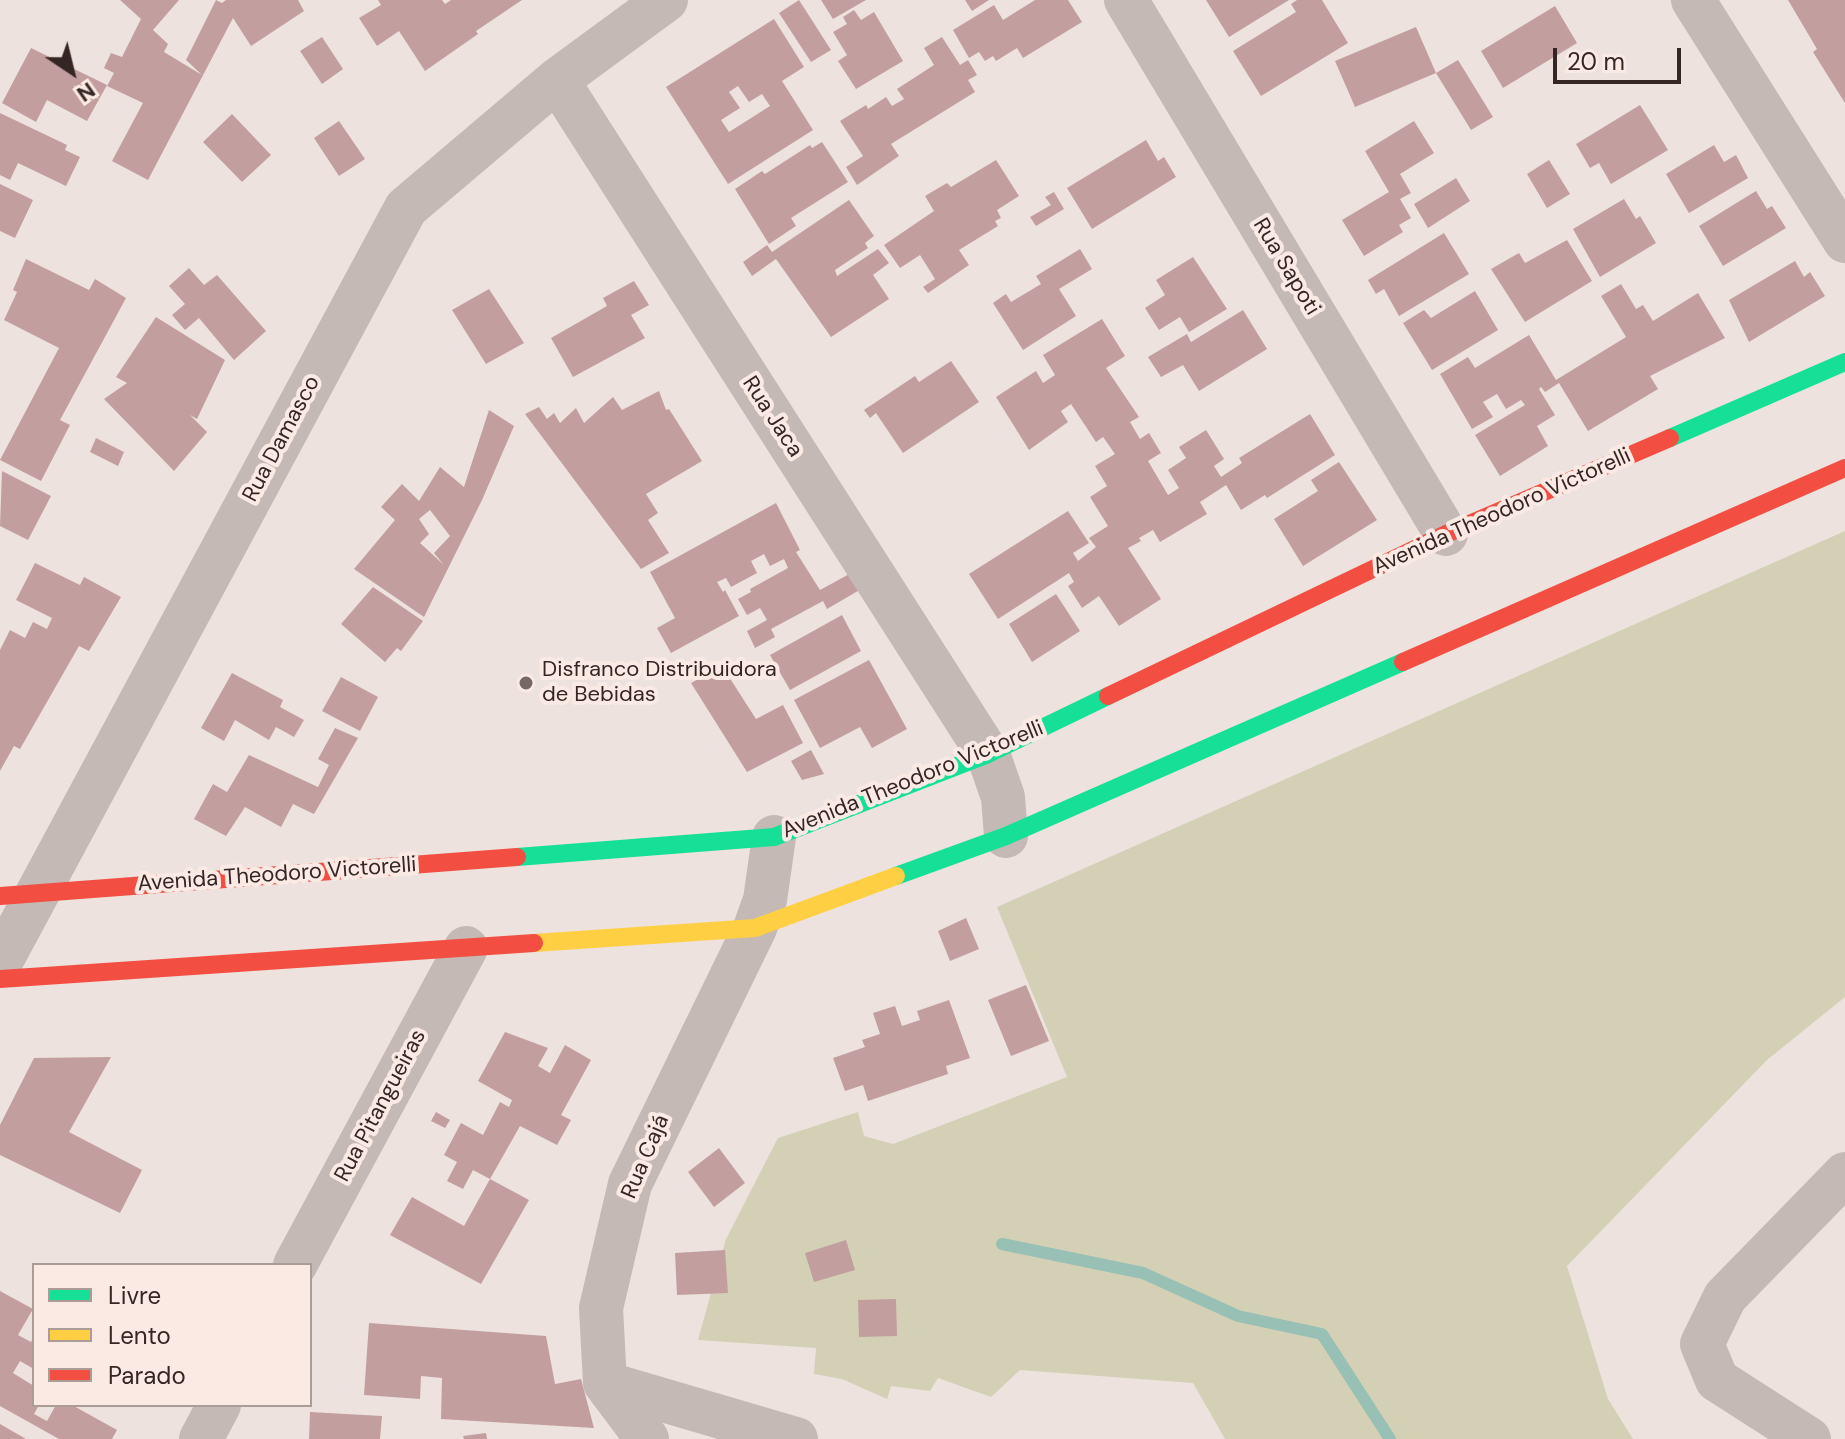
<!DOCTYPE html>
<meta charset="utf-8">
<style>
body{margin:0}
#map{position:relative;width:1845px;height:1439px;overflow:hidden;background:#ede2dd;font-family:"DM Sans",sans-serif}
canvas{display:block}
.legend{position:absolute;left:32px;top:1263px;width:280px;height:144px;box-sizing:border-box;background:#faeae3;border:2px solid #ab9c97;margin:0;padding:10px 14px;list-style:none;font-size:24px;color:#352625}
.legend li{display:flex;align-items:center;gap:16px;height:40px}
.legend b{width:40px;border:2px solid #ab9c97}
.north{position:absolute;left:32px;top:32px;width:80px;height:80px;-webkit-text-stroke:6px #faeae3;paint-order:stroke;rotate:145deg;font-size:22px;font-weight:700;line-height:32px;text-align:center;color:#352625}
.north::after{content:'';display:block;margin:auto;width:28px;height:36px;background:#352625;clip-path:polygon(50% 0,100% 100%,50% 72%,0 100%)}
.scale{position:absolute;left:1553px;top:48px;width:128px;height:36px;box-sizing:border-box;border:4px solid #352625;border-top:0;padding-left:10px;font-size:24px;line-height:28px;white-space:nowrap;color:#352625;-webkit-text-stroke:6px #faeae3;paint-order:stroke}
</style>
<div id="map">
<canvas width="1845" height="1439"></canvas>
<ul class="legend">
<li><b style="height:10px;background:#16e098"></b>Livre</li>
<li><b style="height:10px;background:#ffcf43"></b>Lento</li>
<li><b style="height:10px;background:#f24e42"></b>Parado</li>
</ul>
<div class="north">N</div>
<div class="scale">20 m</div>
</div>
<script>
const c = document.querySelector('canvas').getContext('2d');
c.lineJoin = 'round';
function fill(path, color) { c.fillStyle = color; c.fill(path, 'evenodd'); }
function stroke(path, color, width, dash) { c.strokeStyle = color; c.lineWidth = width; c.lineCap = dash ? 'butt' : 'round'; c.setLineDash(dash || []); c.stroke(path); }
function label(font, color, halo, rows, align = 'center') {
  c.font = font + ' "DM Sans",sans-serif'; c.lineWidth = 8; c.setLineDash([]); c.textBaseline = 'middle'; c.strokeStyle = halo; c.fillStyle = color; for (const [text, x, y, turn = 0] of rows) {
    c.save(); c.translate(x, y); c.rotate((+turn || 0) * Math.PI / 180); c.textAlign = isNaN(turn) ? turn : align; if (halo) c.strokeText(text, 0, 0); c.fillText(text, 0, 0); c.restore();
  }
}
const green = new Path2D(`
 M1845,531V997L1767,1060L1567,1266L1608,1399L1633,1439H1225L1193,1383L1020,1370L991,1397L938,1378L930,1391L891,1386L887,1399L842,1379L814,1374L816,1348L698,1340L726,1239L778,1138L858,1112L864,1136L893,1144L1067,1077L997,907Z`);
const stream = new Path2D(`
 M1002,1244L1143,1273L1238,1316L1322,1334L1390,1439`);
const building = new Path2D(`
 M120,0H179L153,30L168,44L164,52L202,75L186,60L216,0L222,3L226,0H298L304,11L251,46L233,18L148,180L112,161L143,103L107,86L114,73L104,68L111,53L122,57L141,19Z
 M378,0H442L445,4L451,0H522L476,31L478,34L425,71L399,31L377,46L359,18L381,5Z
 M799,0L831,50L811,62L779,13Z
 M821,0H866L833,19Z
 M965,0H989L972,11Z
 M1035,0H1068L1082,22L1023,58L1017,48L996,61L993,56L985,61L979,52L969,58L953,30L994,5L1003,20Z
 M1206,0H1289L1229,37Z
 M1297,0H1322L1348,43L1261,96L1233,51L1296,12L1291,4Z
 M1788,0H1845V103L1813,52L1817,49Z
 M1555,6L1577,43L1503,88L1481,51Z
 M854,10L861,20L874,12L903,61L856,89L838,61L847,55L833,32L847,24L843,17Z
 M774,19L804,67L782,81L813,130L728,184L666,87ZM738,86L749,102L762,94L770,106L729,132L721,120L740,108L729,92Z
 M1416,27L1436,73L1355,107L1335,61Z
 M322,37L343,69L322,84L300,51Z
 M942,37L960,65L968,60L977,75L968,80L975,92L891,144L899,156L857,185L846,167L863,156L840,121L866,105L868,109L886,97L892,106L904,99L897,89L934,65L924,48Z
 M31,48L107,85L87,121L47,100L36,122L2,103Z
 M1458,60L1493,117L1471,130L1436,73Z
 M1640,105L1668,150L1611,184L1599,163L1590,168L1576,144Z
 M0,113L67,145L65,150L80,157L66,186L18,163L10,180L0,175Z
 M232,114L271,155L242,182L203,142Z
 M339,121L365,159L339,176L314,138Z
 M1414,121L1434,153L1400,174L1411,193L1400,199L1411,218L1399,225L1403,232L1364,256L1342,220L1389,192L1365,151Z
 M1146,140L1158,161L1164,157L1176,177L1092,229L1067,188Z
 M822,142L848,182L791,218L796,226L769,244L735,189L762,171L765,174L810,145L812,148Z
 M1714,145L1724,162L1736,155L1748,178L1689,213L1666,174Z
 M996,160L1019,196L997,210L1001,218L995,221L998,226L959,250L969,265L928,293L923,287L935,279L920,255L900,268L884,245L934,211L925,196L947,183L951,187Z
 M1549,160L1570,194L1547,208L1527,174Z
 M1456,178L1470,201L1428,228L1414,204Z
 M0,184L33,200L15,238L0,231Z
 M1756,191L1767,209L1772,206L1786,228L1723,266L1699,226Z
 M1054,192L1064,209L1036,226L1030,217L1051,205L1045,197Z
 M1624,199L1636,219L1640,216L1656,243L1600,277L1573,229Z
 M849,200L874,236L865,243L868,248L835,270L837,276L878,249L889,263L873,275L889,299L831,337L776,259L752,276L743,262L767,245L772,252Z
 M1444,233L1469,274L1399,316L1384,289L1376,294L1368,280Z
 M1567,240L1592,281L1525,322L1491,269L1519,253L1525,263Z
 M1080,249L1092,269L1059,289L1076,316L1023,350L993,303L1006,294L1011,302L1041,284L1036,276Z
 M1193,257L1227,309L1189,332L1180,317L1159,330L1145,308L1165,295L1156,280Z
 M26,259L89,290L95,279L126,298L60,420L70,425L41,481L0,460L59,348L4,320L17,292L13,290Z
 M1795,261L1804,277L1810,272L1825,296L1749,342L1729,300Z
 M189,268L204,285L217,275L266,331L234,360L199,318L185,330L172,315L185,304L169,286Z
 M634,281L649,305L631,315L645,338L573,377L551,338L607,306L603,298Z
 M1621,284L1636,309L1643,305L1653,321L1698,293L1725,338L1650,376L1658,389L1588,431L1559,383L1545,392L1541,387L1539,389L1555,415L1537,426L1548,446L1500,476L1475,435L1525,405L1521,400L1506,409L1497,394L1483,402L1493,417L1472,429L1440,374L1468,357L1475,368L1529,335L1556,380L1626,337L1601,296Z
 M489,289L524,343L486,364L452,310Z
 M1475,291L1498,330L1432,370L1403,323L1424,310L1431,318Z
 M1243,310L1267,349L1199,391L1183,365L1161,377L1148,357L1187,334L1191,342Z
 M156,317L225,360L197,419L190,415L207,432L174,471L104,399L127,383L116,377Z
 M1102,319L1125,356L1106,368L1139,417L1130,422L1140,439L1149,433L1161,453L1148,461L1168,495L1179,488L1168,470L1186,458L1179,447L1206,430L1224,459L1214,466L1221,477L1242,463L1239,458L1310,414L1335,455L1267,498L1265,495L1241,510L1226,485L1200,502L1207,514L1160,542L1153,530L1139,538L1141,541L1128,548L1161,599L1119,626L1099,596L1082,608L1068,586L1074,582L1069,573L998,619L969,574L1068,511L1089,543L1073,553L1078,561L1096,547L1089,538L1108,526L1090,497L1107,486L1095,466L1115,454L1103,437L1096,442L1071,404L1061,411L1068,422L1029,450L996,397L1036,371L1043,383L1055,375L1043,355Z
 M951,361L979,402L903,453L876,413L870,418L864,410L915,376L919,382Z
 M659,391L666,410L669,409L702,461L646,494L658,513L648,520L669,553L641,569L525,414L539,407L547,419L554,413L560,423L576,408L584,423L613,397L622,410Z
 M489,410L514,426L482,500L424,617L354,569L395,520L381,507L402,484L419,501L440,467L464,487ZM430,510L450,536L434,553L444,565L420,543L429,534L419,519Z
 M96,438L124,452L118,466L90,452Z
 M1339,462L1377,520L1303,566L1274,519L1318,491L1311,480Z
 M2,471L51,496L28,540L0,526Z
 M776,503L800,550L796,552L820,590L853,572L863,588L827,609L823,601L771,629L775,637L755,648L747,631L767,620L760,608L747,615L738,599L751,592L750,589L788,568L784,559L770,566L764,554L751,561L757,573L731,587L726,578L717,582L723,592L725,590L739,616L671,653L657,628L675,618L650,572Z
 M35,563L80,585L84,577L121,597L89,651L79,646L20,749L14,746L0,771V650L10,630L25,638L33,622L47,629L52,618L16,600Z
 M373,587L423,621L401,651L397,648L385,662L341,624Z
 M1056,594L1080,631L1032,662L1009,624Z
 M842,615L861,651L790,690L770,655Z
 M869,660L907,729L872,748L860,727L820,748L794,700Z
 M722,666L756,719L783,705L803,743L747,772L691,683Z
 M232,673L283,700L280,707L304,720L294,737L276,727L269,740L235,720L224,741L201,728Z
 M341,677L378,697L360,731L322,711Z
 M335,728L358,738L314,814L293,804L281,827L245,807L226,836L194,819L213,784L227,792L249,755L318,787L329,765L318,759Z
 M811,750L824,774L802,780L791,761Z
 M966,918L979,949L950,961L938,931Z
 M1026,985L1049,1041L1011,1056L988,1000Z
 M949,1000L970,1058L946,1066L948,1074L868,1101L863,1085L845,1091L833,1058L865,1047L862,1040L880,1034L873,1013L895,1006L902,1026L920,1020L917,1011Z
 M505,1032L548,1048L538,1066L550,1073L565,1045L591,1060L561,1115L571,1120L557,1145L520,1126L490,1179L473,1170L463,1189L447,1181L457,1162L444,1155L461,1123L483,1135L500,1102L509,1107L512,1100L478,1081Z
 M111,1057L69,1132L142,1170L120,1213L0,1155V1125L34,1058Z
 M436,1112L450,1120L445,1128L431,1121Z
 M719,1148L745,1183L714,1207L688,1172Z
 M490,1179L529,1200L481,1284L390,1235L412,1197L464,1226Z
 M846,1240L855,1270L814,1282L805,1253Z
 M725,1250L728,1293L677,1295L675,1253Z
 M0,1291L33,1309L18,1335L31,1342L34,1336V1369L20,1361L13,1373L34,1386V1405H39L34,1414L47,1421L56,1405H72L117,1430L112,1439H59L0,1406Z
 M896,1299L897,1336L859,1337L858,1300Z
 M369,1323L546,1336L555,1384L581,1379L594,1428L441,1419L442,1378L421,1376L420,1399L364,1395Z
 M310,1412L382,1416L380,1439H309Z
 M0,1424L26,1439H0Z
 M486,1433L487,1439H464L463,1436Z`);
const street = new Path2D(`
 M1126,0L1446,534
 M1693,0L1845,241
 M557,80L988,754L1003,797L1006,836
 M0,963L406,208L557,80L666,0
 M295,1265L466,948
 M605,1383L796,1439
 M201,1439L219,1405
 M647,1439L605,1383L601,1308L630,1184L755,928L765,900L774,837
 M1809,1439L1717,1380L1702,1344L1725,1297L1845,1174`);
const fast = new Path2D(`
 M1670,438L1845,362
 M517,857L774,837L988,754L1108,696
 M896,876L1006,836L1403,662`);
const slow = new Path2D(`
 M534,943L755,928L896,876`);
const jam = new Path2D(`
 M1403,662L1845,468
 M1108,696L1446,534L1670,438
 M0,896L517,857
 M0,979L534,943`);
const markers = [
 [526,683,8,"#756865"]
];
const streetNames = [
 ["Rua Sapoti",1286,267,59],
 ["Rua Jaca",772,417,57],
 ["Rua Damasco",282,439,-62],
 ["Avenida Theodoro Victorelli",1502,512,-24],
 ["Avenida Theodoro Victorelli",913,780,-22],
 ["Avenida Theodoro Victorelli",277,875,-4],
 ["Rua Pitangueiras",381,1106,-62],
 ["Rua Cajá",646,1157,-67]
];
const poiNames = [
 ["Disfranco Distribuidora",542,670],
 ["de Bebidas",542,695]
];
fill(green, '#d4d0b6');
stroke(stream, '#98c0b5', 12);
fill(building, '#c29f9e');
stroke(street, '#c5b9b6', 44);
stroke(fast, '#16e098', 18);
stroke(slow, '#ffcf43', 18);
stroke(jam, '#f24e42', 18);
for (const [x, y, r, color] of markers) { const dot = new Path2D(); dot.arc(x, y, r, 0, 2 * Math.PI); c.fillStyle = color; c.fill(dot); stroke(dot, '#faeae3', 3); }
label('22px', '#352625', '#faeae3', streetNames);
label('22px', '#352625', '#faeae3', poiNames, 'left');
</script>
